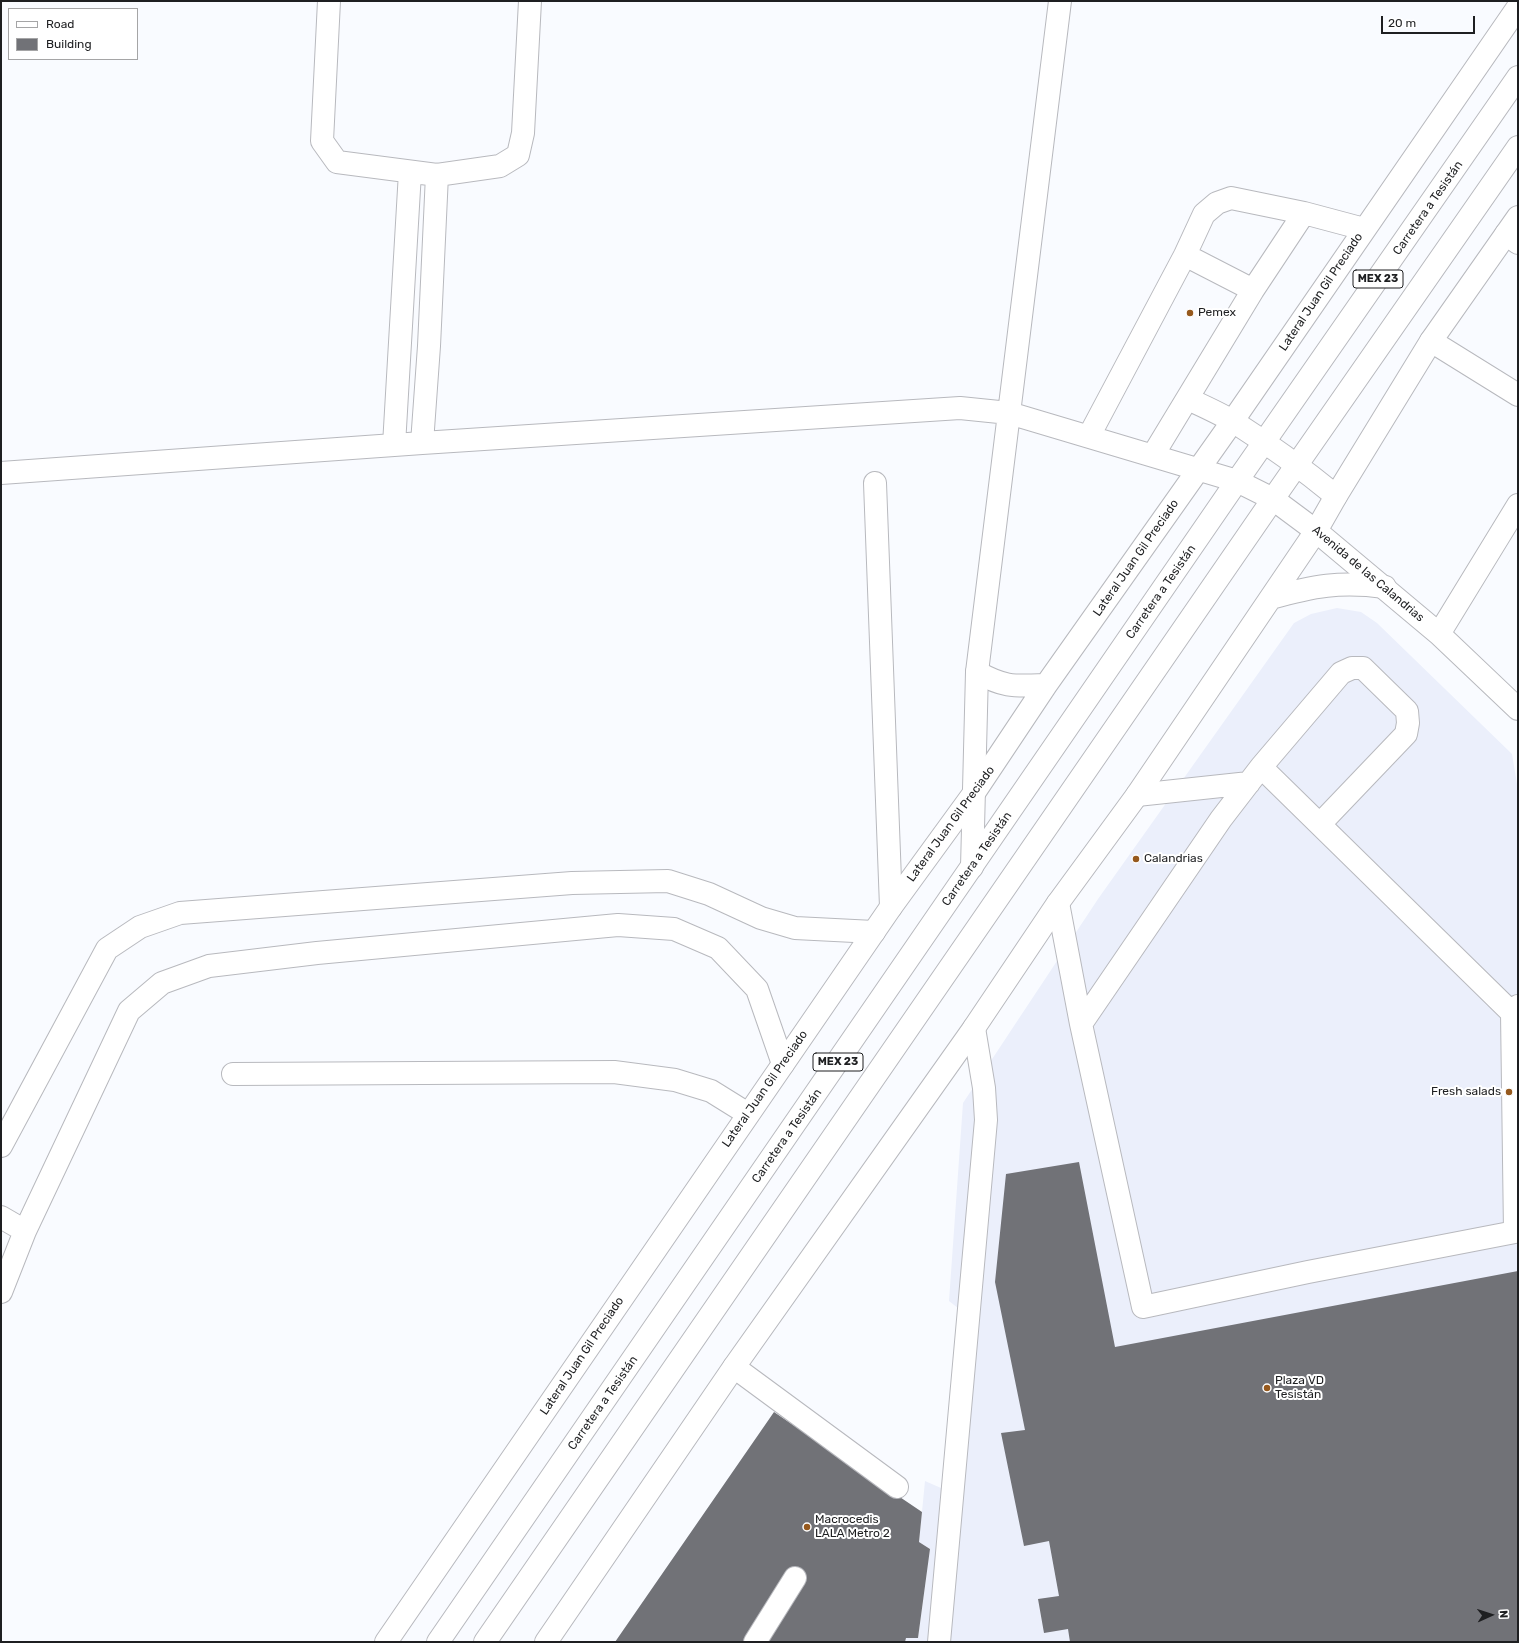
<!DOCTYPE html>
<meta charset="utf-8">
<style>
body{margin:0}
#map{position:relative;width:1519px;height:1643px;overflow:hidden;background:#f9fbff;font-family:Rubik,sans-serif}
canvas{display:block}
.frame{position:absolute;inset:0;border:2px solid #1e1f21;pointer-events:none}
.legend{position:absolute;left:8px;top:8px;width:130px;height:52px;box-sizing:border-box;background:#fff;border:1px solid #a5a5a6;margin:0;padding:5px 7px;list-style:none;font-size:12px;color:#1e1f21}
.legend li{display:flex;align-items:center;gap:8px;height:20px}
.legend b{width:20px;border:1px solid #a5a5a6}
.north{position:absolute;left:1471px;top:1595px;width:40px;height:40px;-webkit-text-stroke:3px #fff;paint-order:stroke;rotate:87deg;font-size:11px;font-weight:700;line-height:16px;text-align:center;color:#1e1f21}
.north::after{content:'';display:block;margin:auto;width:14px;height:18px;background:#1e1f21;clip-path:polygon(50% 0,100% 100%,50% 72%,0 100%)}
.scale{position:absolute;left:1381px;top:16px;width:94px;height:18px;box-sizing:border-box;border:2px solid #1e1f21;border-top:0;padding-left:5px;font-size:12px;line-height:14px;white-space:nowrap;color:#1e1f21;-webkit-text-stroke:3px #fff;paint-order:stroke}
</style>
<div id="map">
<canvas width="1519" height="1643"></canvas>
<div class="frame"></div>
<ul class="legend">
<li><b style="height:5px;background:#fff"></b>Road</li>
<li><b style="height:11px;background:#717277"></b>Building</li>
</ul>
<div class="north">N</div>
<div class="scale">20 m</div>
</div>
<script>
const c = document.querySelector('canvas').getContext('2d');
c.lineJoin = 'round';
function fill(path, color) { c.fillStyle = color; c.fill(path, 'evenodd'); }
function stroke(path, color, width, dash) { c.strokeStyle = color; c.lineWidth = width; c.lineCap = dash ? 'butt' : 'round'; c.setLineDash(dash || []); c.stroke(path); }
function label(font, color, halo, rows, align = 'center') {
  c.font = font + ' Rubik,sans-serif'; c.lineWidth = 4; c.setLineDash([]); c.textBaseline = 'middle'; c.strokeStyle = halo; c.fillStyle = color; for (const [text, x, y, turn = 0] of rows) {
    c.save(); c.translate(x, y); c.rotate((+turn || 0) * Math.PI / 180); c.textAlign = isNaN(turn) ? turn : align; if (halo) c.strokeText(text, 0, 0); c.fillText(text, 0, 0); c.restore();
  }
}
const built = new Path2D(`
 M1337,608L1361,612L1377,623L1512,754L1518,790V1642H905L906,1638H918L930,1549L919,1542L925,1481L941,1488L963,1312L949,1301L963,1103L1098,899L1294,623L1311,614Z`);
const building = new Path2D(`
 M1079,1162L1115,1347L1518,1271V1642H1070L1068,1629L1044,1633L1038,1599L1059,1596L1049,1541L1024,1546L1001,1433L1025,1430L995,1282L1006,1174Z
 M774,1412L922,1512L919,1542L930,1549L918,1638H906L905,1642H615Z`);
const minor = new Path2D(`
 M329,1L322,141L337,162L437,175L500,166L518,155L523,133L530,1
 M1506,234L1518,243
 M1185,255L1253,290
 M1431,341L1518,395
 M1188,399C1203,406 1219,413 1234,422C1270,445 1303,469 1336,496
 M1089,436L1185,255L1204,214L1217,203L1231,198L1304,213L1364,229
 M422,443L429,346L437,175
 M394,445L410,172
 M1153,455L1253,290L1304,213
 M1,473L422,443L960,408L1009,413L1237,481L1273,499L1316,531L1439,634L1518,709
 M875,483L891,907
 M1439,634L1518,505
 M1261,767L1341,673L1352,668H1363L1407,711L1408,723L1406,734L1320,824
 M1137,795L1249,783
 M972,867L977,672L1060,1
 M1058,903L1081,1024L1143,1307L1308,1272L1515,1232L1512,1013L1518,1006
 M1081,1024L1221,819L1261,767L1512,1013
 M233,1074L614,1072L675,1080L711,1091L748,1114
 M1,1146L107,949L140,927L180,913L572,883L668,881L709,894L761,918L795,928L874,932
 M1,1217L25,1231
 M1,1292L25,1231L129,1011L162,983L209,966L317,953L618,925L674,929L718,948L757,989L783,1064
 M734,1367L897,1487
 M755,1642L795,1578
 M939,1642L986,1120L984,1088L974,1028`);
const major = new Path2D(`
 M1271,598C1313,586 1340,581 1385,587
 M977,672C1005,688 1015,686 1046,685
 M386,1642L891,907L974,793L1046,685L1232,422L1518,7
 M438,1642L1237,481L1518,77
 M485,1642L1273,499L1518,147
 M546,1642L734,1367L974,1028L1058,903L1137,795L1316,531L1336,496L1431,341L1518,217`);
const markers = [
 [1190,313,4,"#96591d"],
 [1136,859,4,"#96591d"],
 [1509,1092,4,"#96591d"],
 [1267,1388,4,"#96591d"],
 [807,1527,4,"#96591d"]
];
const shields = [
 [1378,279,50],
 [838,1062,50]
];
const shieldNames = [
 ["MEX 23",1378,279],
 ["MEX 23",838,1062]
];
const streetNames = [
 ["Carretera a Tesistán",1428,208,-55],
 ["Lateral Juan Gil Preciado",1321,292,-56],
 ["Lateral Juan Gil Preciado",1136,558,-55],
 ["Avenida de las Calandrias",1368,574,40],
 ["Carretera a Tesistán",1161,592,-55],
 ["Lateral Juan Gil Preciado",951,824,-54],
 ["Carretera a Tesistán",977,859,-55],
 ["Lateral Juan Gil Preciado",765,1089,-55],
 ["Carretera a Tesistán",787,1136,-55],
 ["Lateral Juan Gil Preciado",582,1356,-56],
 ["Carretera a Tesistán",603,1403,-55]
];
const poiNames = [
 ["Pemex",1198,313],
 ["Calandrias",1144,859],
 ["Fresh salads",1501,1092,"right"],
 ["Plaza VD",1275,1381],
 ["Tesistán",1275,1395],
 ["Macrocedis",815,1520],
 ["LALA Metro 2",815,1534]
];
fill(built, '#ebeffb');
fill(building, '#717277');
stroke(minor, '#b8b9be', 24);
stroke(major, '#b8b9be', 24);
stroke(minor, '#fff', 22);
stroke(major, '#fff', 22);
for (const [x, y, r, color] of markers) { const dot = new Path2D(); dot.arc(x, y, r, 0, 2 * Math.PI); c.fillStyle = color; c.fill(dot); stroke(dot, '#fff', 1.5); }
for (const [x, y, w] of shields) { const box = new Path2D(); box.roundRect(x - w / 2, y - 9, w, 18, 3); c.fillStyle = '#fff'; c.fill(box); stroke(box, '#1e1f21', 1); }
label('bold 11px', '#1e1f21', null, shieldNames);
label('12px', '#1e1f21', '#fff', streetNames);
label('12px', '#1e1f21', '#fff', poiNames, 'left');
</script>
